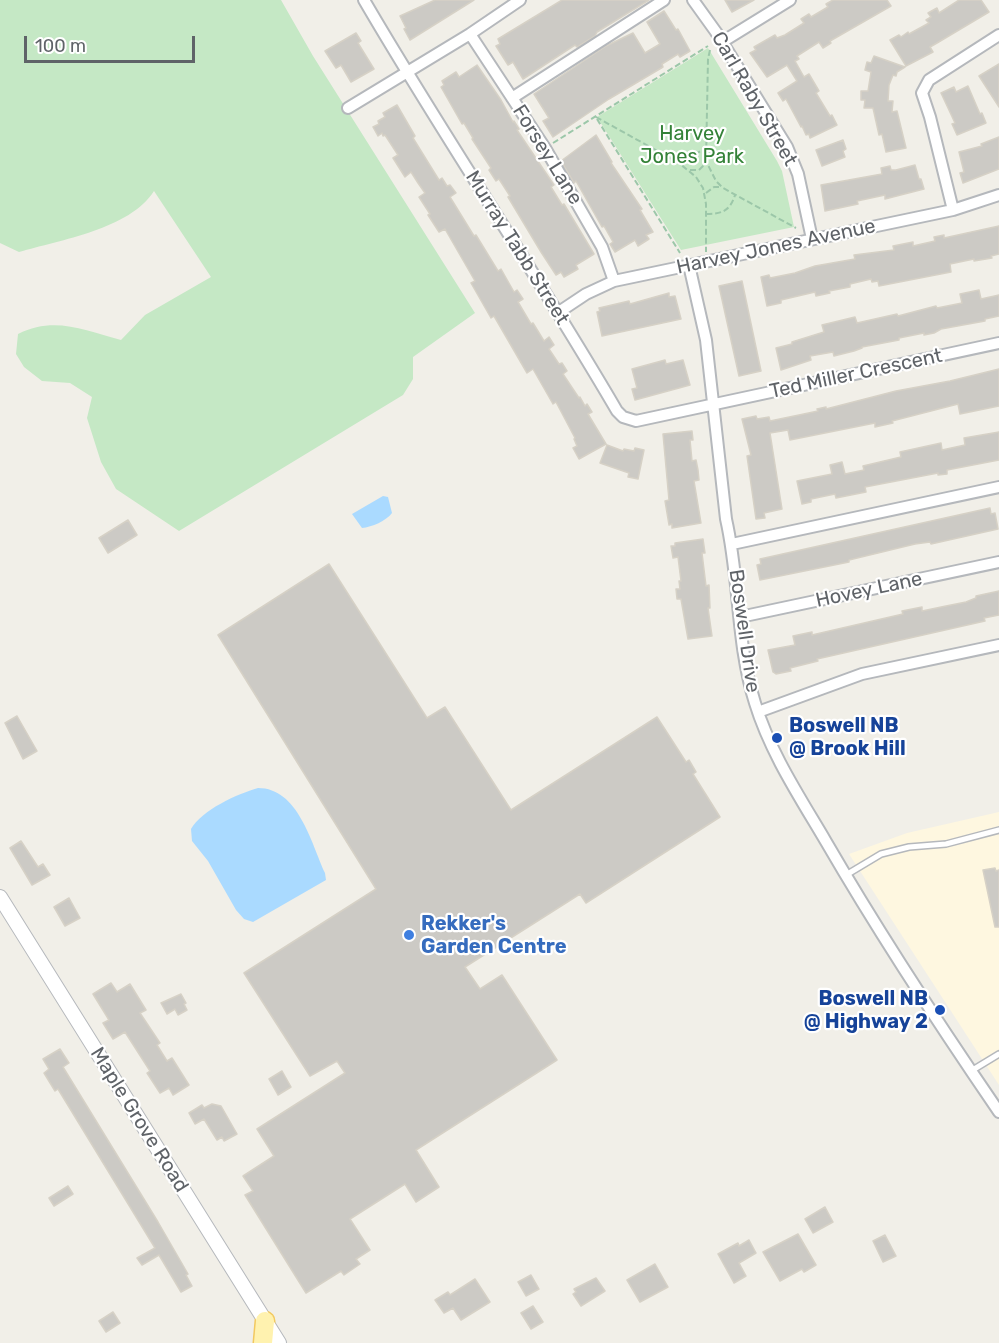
<!DOCTYPE html>
<style>
body{margin:0}
#map{position:relative;width:999px;height:1343px;overflow:hidden;background:#f1efe8;font-family:Rubik,sans-serif}
canvas{display:block}
.scale{position:absolute;left:24px;top:36px;width:171px;height:27px;box-sizing:border-box;border:3px solid #5f6368;border-top:0;padding-left:8px;font-size:18px;line-height:21px;white-space:nowrap;color:#5f6368;-webkit-text-stroke:4px #fff;paint-order:stroke}
</style>
<div id="map">
<canvas width="999" height="1343"></canvas>
<div class="scale">100 m</div>
</div>
<script>
const c = document.querySelector('canvas').getContext('2d');
c.lineJoin = 'round';
function fill(path, color) { c.fillStyle = color; c.fill(path, 'evenodd'); }
function stroke(path, color, width, dash) { c.strokeStyle = color; c.lineWidth = width; c.lineCap = dash ? 'butt' : 'round'; c.setLineDash(dash || []); c.stroke(path); }
function label(font, color, halo, rows, align = 'center') {
  c.font = font + ' Rubik,sans-serif'; c.lineWidth = 4.5; c.setLineDash([]); c.textBaseline = 'middle'; c.strokeStyle = halo; c.fillStyle = color; for (const [text, x, y, turn = 0] of rows) {
    c.save(); c.translate(x, y); c.rotate((+turn || 0) * Math.PI / 180); c.textAlign = isNaN(turn) ? turn : align; if (halo) c.strokeText(text, 0, 0); c.fillText(text, 0, 0); c.restore();
  }
}
const commercial = new Path2D(`
 M999,812V1085L849,854L907,833Z`);
const green = new Path2D(`
 M0,0H281L313,56L475,313L413,357V379L403,395L179,531L116,489L101,462L87,418L92,397L70,383L42,381L24,367L16,354L18,334C54,316 84,330 121,340L145,315L211,277L154,191C130,229 60,240 19,252L0,243Z
 M708,48L777,161L782,171L794,227L681,250L597,117Z`);
const water = new Path2D(`
 M383,496L388,497L392,513C386,521 372,527 362,528L352,514Z
 M258,788C298,788 311,842 325,873L326,880L253,922L244,919L236,910L208,861L192,841L191,829C202,810 237,794 258,788Z`);
const building = new Path2D(`
 M435,0H474L410,40L404,29L406,28L400,16Z
 M562,0H649L597,32L595,36L579,46L577,47L575,45L523,79L513,62L508,65L496,46L500,44L498,39Z
 M725,0H754L732,12Z
 M833,0H887L891,6L830,41L831,43L823,48L819,42L797,56L799,59L795,61L804,77L809,74L819,91L816,93L830,116L832,115L837,125L810,138L809,134L806,135L802,126L801,127L786,99L783,101L778,93L797,81L787,65L767,77L750,53L756,50L754,47L775,35L777,38L785,35L804,23L801,19L809,14L811,17L828,7L826,4Z
 M959,0H981L989,12L937,43L930,47L933,52L906,66L890,40L899,35L901,37L908,32L909,34L929,23L926,20L931,17L928,13L937,8L939,13Z
 M664,11L676,30L678,29L690,51L680,57L678,54L662,64L663,67L609,99L553,137L543,121L549,118L534,94L606,46L633,33L645,53L660,44L647,22Z
 M356,33L361,41L358,43L374,69L351,82L341,65L336,68L325,51Z
 M874,56L905,67L897,72L896,76L893,75L889,85L888,101H893L892,112L897,111L906,148L886,152L882,134L879,135L873,108H864L865,100H861V91H868L871,72L865,70L867,62L871,63Z
 M999,64V107L979,76Z
 M477,65L501,100L513,122L514,121L519,129L517,130L554,185L551,187L562,205L564,204L594,254L576,265L578,269L564,277L561,272L556,275L541,252L508,197L510,196L499,179L496,181L489,170L491,168L472,139L473,138L464,123L462,124L441,87L444,85L442,81L456,72L459,77Z
 M968,86L980,114L982,113L986,123L957,135L952,124L955,123L941,93L954,87L956,92Z
 M397,105L415,136L413,138L439,180L442,178L447,186L450,185L456,193L450,197L474,236L476,235L498,271L501,269L514,292L517,290L523,299L518,302L531,324L533,323L544,341L549,337L554,345L549,349L559,364L562,363L567,371L563,374L579,398L580,397L585,406L587,404L592,412L588,414L606,444L579,459L573,448L577,446L574,439L575,438L556,402L553,404L533,369L527,373L494,316L491,318L471,283L475,281L445,229L439,232L428,215L430,214L419,197L425,193L418,183L411,172L405,177L393,158L398,155L385,135L383,136L382,133L378,136L373,127L379,124L378,121L385,117L383,113Z
 M596,135L612,162L611,163L642,209L640,210L653,232L646,235L649,239L638,246L635,240L615,252L610,244L613,242L604,226L602,227L576,181L574,183L561,161Z
 M999,137V169L963,183L960,173L964,172L959,152L982,146L981,144Z
 M843,140L846,149L843,151L845,157L822,166L816,150Z
 M915,165L919,179H921L924,189L885,199V195L857,201L858,204L825,211L821,185L882,174L881,168L890,166L891,170H896Z
 M999,226V254L991,256L992,258L974,261V259L950,264L951,272L879,286L878,281L872,282L871,279L850,284V287L829,291L830,293L816,296L815,292L781,300V303L767,306L761,277L769,275L770,278L795,273L815,266L855,259L854,255L894,250L893,246L913,242V246L935,241L934,237L944,235V238Z
 M742,281L761,371L739,376L719,286Z
 M979,290L981,299L999,295V316L985,319V321L941,329L934,333L924,335V333L899,338V340L862,347V348L854,351L834,356L833,352L810,356L811,360L781,370L776,348L792,344V342L824,332L822,325L855,317L857,323L897,314L898,316L936,306L937,308L962,303L960,294Z
 M669,293V297L675,296L681,319L602,336L597,312L600,311L599,308L629,301L630,304Z
 M665,360L666,364L683,360L690,385L635,400L632,389L637,388L632,369Z
 M999,369V406L960,414L958,404L892,421L893,423L875,427V423L790,440L788,430L770,433L782,509L764,513L765,518L756,519L747,456L751,455L742,419L756,416L757,419L769,417L770,421L799,415L818,411L817,409L826,407V409L896,391L950,381Z
 M692,431L693,440H690L692,461L696,460L698,470L699,480L694,481L701,523L672,528V524L669,525L665,501L669,500L663,434Z
 M999,432V460L947,470V474L938,475V473L865,487L866,492L836,498L835,494L811,499V502L802,504L797,481L832,474L830,465L842,462L845,474L864,470L863,466L901,457L900,452L941,443L942,450L965,445L964,438Z
 M607,445L623,451L624,449L634,451L635,448L644,450L638,479L628,477L629,473L600,463Z
 M990,508L991,514L995,513L998,529L931,544L930,542L915,544L849,560V562L760,580L757,565L761,564L760,559Z
 M128,520L137,535L108,553L99,538Z
 M703,539L705,553H702L706,586L709,585L710,608H708L712,636L688,639L681,599H677L676,589H680L679,581H681L678,557L673,558L671,546H675V543Z
 M329,564L427,718L445,707L511,810L657,717L686,762L689,760L696,772L693,774L720,817L586,903L580,894L465,967L480,989L502,975L557,1060L416,1150L439,1187L416,1202L405,1184L350,1219L370,1250L356,1259L360,1264L344,1275L341,1271L306,1293L245,1195L253,1191L243,1176L274,1156L257,1129L345,1073L337,1061L310,1076L244,973L376,889L218,635Z
 M999,591V615L984,618L985,621L817,659L818,661L790,668L791,671L776,674L773,672L768,650L795,645L793,636L812,632V635L903,614L902,611L922,607V611L946,606L966,602L976,598V596Z
 M17,716L37,751L23,759L5,723Z
 M21,841L38,867L43,864L50,875L32,885L10,848Z
 M995,868L996,871L999,870V927H995L983,870Z
 M69,898L80,918L65,926L54,907Z
 M111,983L117,992L130,984L146,1010L140,1013L160,1043L157,1045L167,1061L172,1058L189,1085L173,1095L169,1088L160,1093L147,1073L150,1071L125,1032L113,1039L103,1023L109,1020L93,994Z
 M181,994L186,1003L184,1004L187,1010L178,1015L175,1009L167,1014L161,1003Z
 M60,1049L69,1063L63,1067L158,1222L188,1274L186,1275L192,1286L181,1292L159,1255L142,1265L137,1258L155,1248L58,1089L55,1091L44,1073L49,1069L43,1059Z
 M282,1071L291,1087L278,1095L269,1079Z
 M212,1104L221,1106L237,1134L224,1141L222,1137L217,1140L204,1119L195,1124L189,1113L202,1105L204,1108Z
 M68,1186L73,1194L54,1206L49,1198Z
 M825,1207L833,1222L813,1233L805,1219Z
 M798,1234L816,1265L804,1272L802,1269L780,1281L763,1252Z
 M885,1235L896,1256L883,1262L873,1241Z
 M749,1240L756,1253L739,1263L746,1276L734,1283L718,1254L738,1243L739,1246Z
 M655,1264L668,1287L640,1302L627,1280Z
 M531,1275L539,1289L526,1296L518,1282Z
 M596,1278L605,1291L581,1306L573,1294L576,1292L574,1289Z
 M475,1279L490,1302L461,1320L453,1308L444,1313L435,1300L448,1292L450,1295Z
 M533,1306L543,1322L531,1329L521,1313Z
 M113,1312L120,1323L106,1332L99,1321Z`);
const path = new Path2D(`
 M710,50L708,59L706,161L716,181L723,188L796,228
 M596,117L679,163L696,177L703,188L706,204V252
 M597,119L680,253
 M553,143L708,46
 M679,163L706,148
 M690,170H699L705,164
 M706,193L714,187H721
 M706,214C722,214 730,211 735,195`);
const service = new Path2D(`
 M846,875L881,854L909,847L946,844L999,830
 M971,1071L999,1054`);
const minor = new Path2D(`
 M364,0C445,139 536,272 617,411L623,417L636,421L999,343
 M693,0L716,32L787,147L798,174L812,239
 M470,34L545,148L602,247L614,281
 M722,42L790,0
 M512,98L664,0
 M348,108L470,34L520,0
 M953,210L930,117L922,93L929,80L999,35
 M689,265L706,340L726,519C740,580 736,643 755,703C770,752 799,796 825,840C879,933 938,1023 999,1112
 M559,312L586,294L614,281L953,210L999,195
 M732,544L999,487
 M740,617L999,562
 M758,712L862,674L999,645`);
const tertiary = new Path2D(`
 M0,897L279,1343`);
const primary = new Path2D(`
 M263,1343L265,1321`);
const markers = [
 [777,738,6,"#1a4fb4"],
 [409,935,6,"#3f7fe0"],
 [940,1010,6,"#1a4fb4"]
];
const streetNames = [
 ["Carl Raby Street",754,99,60],
 ["Forsey Lane",547,155,58],
 ["Harvey Jones Avenue",776,247,-12],
 ["Murray Tabb Street",517,248,58],
 ["Ted Miller Crescent",856,374,-12],
 ["Hovey Lane",869,590,-12],
 ["Boswell Drive",744,631,82],
 ["Maple Grove Road",139,1120,58]
];
const parkNames = [
 ["Harvey",692,134],
 ["Jones Park",692,157]
];
const transitNames = [
 ["Boswell NB",789,726],
 ["@ Brook Hill",789,749],
 ["Boswell NB",928,999,"right"],
 ["@ Highway 2",928,1022,"right"]
];
const shopNames = [
 ["Rekker's",421,924],
 ["Garden Centre",421,947]
];
fill(commercial, '#fef7e0');
fill(green, '#c5e8c5');
fill(water, '#aadaff');
fill(building, '#cccac5');
stroke(building, '#d6d1c6', 1.5);
stroke(service, '#b5b8bc', 8);
stroke(minor, '#b5b8bc', 14);
stroke(tertiary, '#b5b8bc', 16);
stroke(primary, '#f2c960', 21);
stroke(path, '#9cc7a9', 2, [6, 3]);
stroke(service, '#fff', 5);
stroke(minor, '#fff', 10);
stroke(tertiary, '#fff', 14);
stroke(primary, '#fff2af', 18);
for (const [x, y, r, color] of markers) { const dot = new Path2D(); dot.arc(x, y, r, 0, 2 * Math.PI); c.fillStyle = color; c.fill(dot); stroke(dot, '#fff', 2); }
label('20px', '#5f6368', '#fff', streetNames);
label('20px', '#348238', '#fff', parkNames);
label('bold 20px', '#164399', '#fff', transitNames, 'left');
label('bold 20px', '#366cbe', '#fff', shopNames, 'left');
</script>
